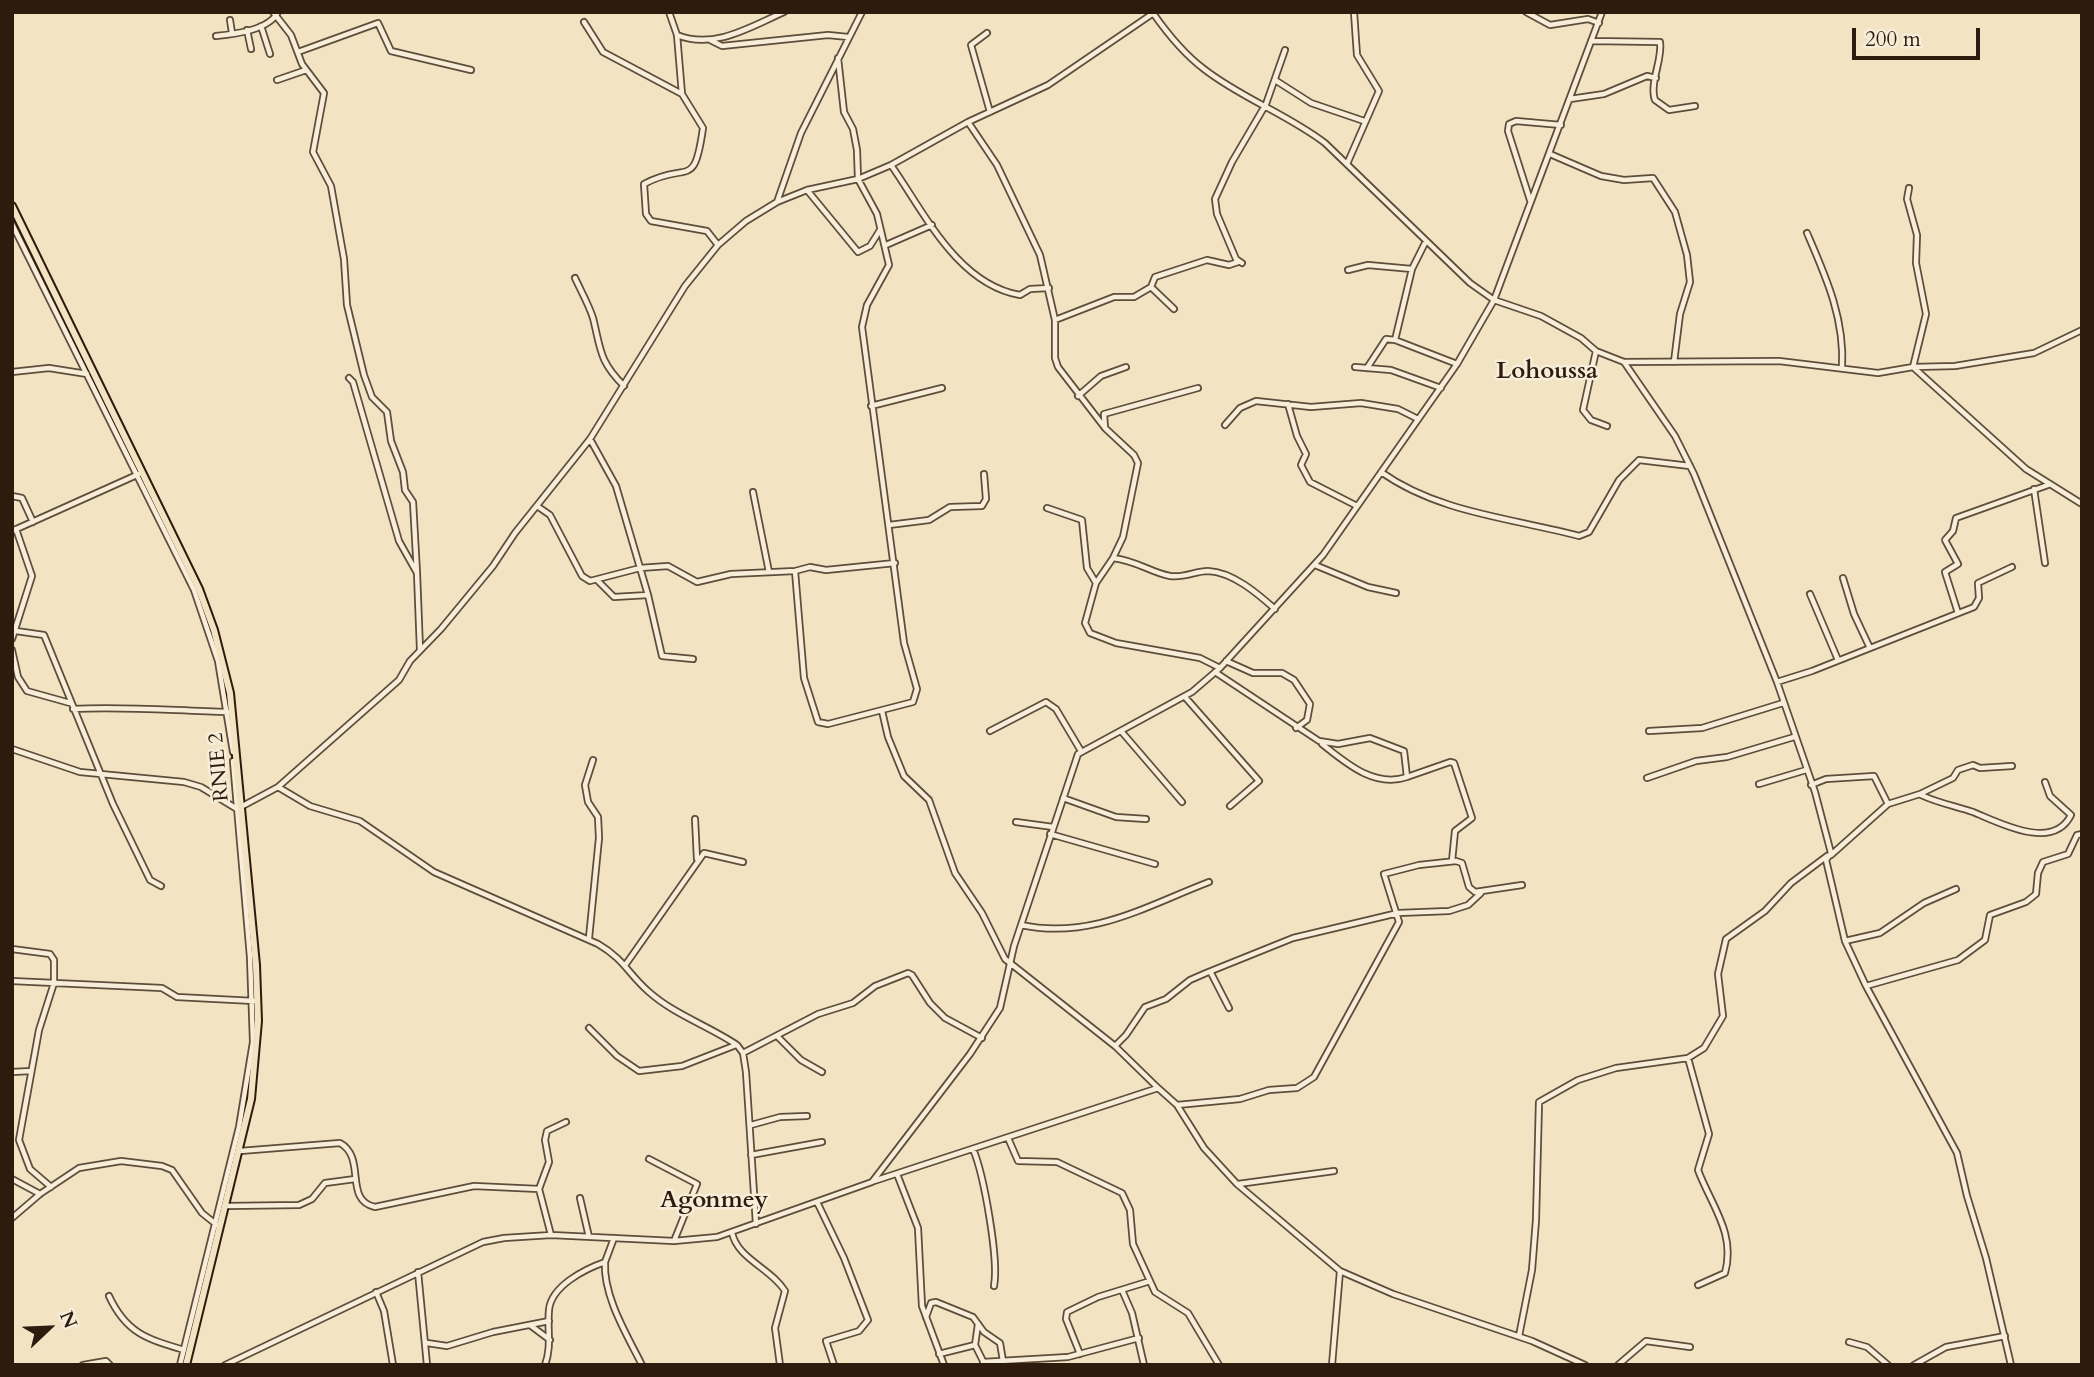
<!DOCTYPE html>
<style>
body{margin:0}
#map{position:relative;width:2094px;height:1377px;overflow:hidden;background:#f2e4c3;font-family:Cardo,serif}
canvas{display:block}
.frame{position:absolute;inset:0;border:14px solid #2d1b0e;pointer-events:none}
.north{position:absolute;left:14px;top:1293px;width:70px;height:70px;-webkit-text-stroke:5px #f7edd8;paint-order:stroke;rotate:67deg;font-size:19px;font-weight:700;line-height:28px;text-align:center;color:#2d1b0e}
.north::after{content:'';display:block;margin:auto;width:24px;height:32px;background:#2d1b0e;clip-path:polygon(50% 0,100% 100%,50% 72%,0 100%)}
.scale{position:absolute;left:1852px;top:28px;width:128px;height:32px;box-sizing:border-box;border:4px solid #2d1b0e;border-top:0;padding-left:9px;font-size:21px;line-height:24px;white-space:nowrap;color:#2d1b0e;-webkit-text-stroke:5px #f7edd8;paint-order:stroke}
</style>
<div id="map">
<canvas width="2094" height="1377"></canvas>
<div class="frame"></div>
<div class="north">N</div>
<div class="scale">200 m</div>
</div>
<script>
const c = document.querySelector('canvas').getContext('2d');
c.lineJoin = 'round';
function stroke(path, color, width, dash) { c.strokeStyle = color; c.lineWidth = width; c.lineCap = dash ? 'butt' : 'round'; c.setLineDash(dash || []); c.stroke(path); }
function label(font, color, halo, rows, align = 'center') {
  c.font = font + ' Cardo,serif'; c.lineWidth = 5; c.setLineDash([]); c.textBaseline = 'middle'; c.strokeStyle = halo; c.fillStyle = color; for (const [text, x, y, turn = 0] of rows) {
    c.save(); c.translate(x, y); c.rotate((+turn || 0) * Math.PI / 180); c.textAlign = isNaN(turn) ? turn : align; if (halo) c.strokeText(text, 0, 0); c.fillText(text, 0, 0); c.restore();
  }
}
const minor = new Path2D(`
 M273,12L291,35L302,64L324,93L313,152L331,186L344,259L347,305L364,375L372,397L387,412L391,441L403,472L405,490L413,502L417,573
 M669,12L677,35L682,94L703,128C694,192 688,160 644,184L646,214L651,221L707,231L718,245
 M1526,12L1550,25L1588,19L1599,23
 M1153,13C1167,33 1184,54 1204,69C1241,98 1287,114 1325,143L1470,283L1494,300L1541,316L1581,338L1596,351L1624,362L1779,361L1878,373L1913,367L1955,366L2034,353L2082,330
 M230,20L232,33
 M584,22L603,52L682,94
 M261,26L270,54
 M247,30L251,49
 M987,33L971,45L990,112
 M677,35C714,50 750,27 784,12
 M216,36C236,34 269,30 278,12
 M710,40L722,46L828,35L848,37
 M1591,41L1660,42C1663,59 1649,83 1655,100L1669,110L1695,106
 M298,52L378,23L391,51L471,70
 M277,80L306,70
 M1275,80L1311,103L1364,121
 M1570,99L1604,94L1647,76L1656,78
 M968,122L997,165L1040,255L1055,320V358L1058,367L1105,428
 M1550,154L1601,176L1624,180L1653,178L1675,212L1687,255L1690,282L1680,314L1674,362
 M1347,164L1379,91L1357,55L1354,12
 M891,165C924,212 957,284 1020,295L1030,289L1049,288
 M1909,188L1907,199L1917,235L1916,263L1926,314L1913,367L2026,469L2082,504
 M807,190L858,252L870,246L880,230
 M1530,200L1508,131L1509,124L1516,121L1561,125
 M777,202L801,133L862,12
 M12,224L194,590L218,661L233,752
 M1807,233C1826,277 1845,319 1842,368
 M1425,243L1412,269L1395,340L1457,364
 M886,245L932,225
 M1242,263L1236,259L1217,214L1215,199L1232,162L1266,104L1285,50
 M1348,270L1368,265L1412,269
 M575,278C581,291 589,305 593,318C601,350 599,361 624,386
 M1151,287L1155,277L1207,260L1229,265L1238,262
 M1055,320L1114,297H1134L1151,287L1174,309
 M1596,351L1583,410L1591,420L1607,426
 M1624,362L1675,436L1694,474L1777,682L1815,792L1831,853L1826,860L1845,941L1866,986L1957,1153L1967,1196L1986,1258L2011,1365
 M1355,367L1391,370L1441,388
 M1367,368L1386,339L1395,340
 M12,372L49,368L87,374
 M349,378L353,382L399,541L417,573L420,650
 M1078,396L1101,376L1126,367
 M1288,404L1297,436L1306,454L1301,465L1310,482L1357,506
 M871,406L942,388
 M1225,425L1240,408L1256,401L1311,407L1361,403L1398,409L1418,419
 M590,439L616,486L648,595L662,656L693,659
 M1381,472C1439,513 1512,518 1579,536L1589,532L1619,480L1639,460L1690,466
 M2034,489L2045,563
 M753,492L769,572
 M12,496L22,498L33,522
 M537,506L550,515L582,576L590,581L640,568L668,566L697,582L731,574L795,571L810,567L826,570L895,563
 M1047,508L1082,520L1087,568L1096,583
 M889,525L929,520L950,507L982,506L986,499L984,474
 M12,531L139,474
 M1113,558L1123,537L1138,463L1134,455L1105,428L1104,414L1198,388
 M1315,565L1368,587L1396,593
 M795,571L804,678L818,722L828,724L913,702L917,689L904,643L862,327L867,305L889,265L877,214L858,179L857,150L853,129L844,112L838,58
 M1843,578L1854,614L1869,646
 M598,581L614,597L648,595
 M1810,594L1838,660
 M1958,613L1945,572L1958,564L1945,540L1953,531L1956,518L2048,485
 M16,631L44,635L113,804L150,880L161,886
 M12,639L32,576L16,529
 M12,650L18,677L27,691L70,703
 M1226,661L1253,673H1282L1294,680L1310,704L1307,720L1296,728
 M1220,668L1200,658L1116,643L1090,633L1085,623L1096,583L1113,558C1138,561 1149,572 1170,576C1185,578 1195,571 1208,571C1233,572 1258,594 1275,609
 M1215,672L1319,741L1338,744L1370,738L1404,751L1407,777L1450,762L1454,763L1472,818L1455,831L1452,861
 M1777,682L1812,671L1974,607L1979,598L1978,583L2012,567
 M1185,697L1259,781L1230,806
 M73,709C125,706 176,711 228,712
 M882,711L888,737L904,776L929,800L955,873L982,913L1005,959L1115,1046L1158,1088
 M990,731L1046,702L1056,709L1081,751
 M1121,731L1182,802
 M1649,731L1702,728L1783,703
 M1322,744C1346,763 1374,788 1407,777
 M12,749L80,772L184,782L201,787L237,809L278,787L399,680L410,661L441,629L493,566L515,533L590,439L685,286L718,245L746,221L777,202L807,190L858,179L891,165L968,122L1048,85L1155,12
 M1647,778L1696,761L1727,757L1794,737
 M1759,784L1806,770
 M1811,785L1826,779L1874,776L1888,804
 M278,787L310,806L360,821L434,872L598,944C624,959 629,975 649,992C675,1015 709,1026 737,1045L743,1053L746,1072L756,1224
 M1921,795C1938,803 1955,806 1973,812C1998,822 2053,852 2071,815L2050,796L2045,782
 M1063,798L1116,817L1146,819
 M695,819L697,859
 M1016,822L1053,827
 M1050,834L1155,864
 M1831,855L1888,804L1920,794L1953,778L1958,770L1973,765L1980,768L2012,766
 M1021,925C1091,940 1146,906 1209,882
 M589,938L599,838L598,817L588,802L585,785L593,760
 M1845,941L1880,933L1924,903L1956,889
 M12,949L50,954L54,960V983L39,1030L19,1140L30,1169L51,1187
 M626,964L704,853L743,862
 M1211,973L1229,1008
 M12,981L162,988L177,997L254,1001
 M1866,986L1958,960L1985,940L1990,915L2026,902L2036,894L2038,873L2043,862L2068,854L2077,835L2082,834
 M589,1028L617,1056L639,1071L682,1066L736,1045
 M778,1037L801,1060L822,1072
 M1115,1046L1126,1035L1145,1007L1166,999L1190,980L1206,973L1293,938L1398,913L1449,911L1468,905L1481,893
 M743,1053L818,1014L853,1003L875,986L908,973L912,975L930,1003L945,1018L982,1038
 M1688,1058L1709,1134L1698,1170C1711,1205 1736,1233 1725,1273L1698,1285
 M12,1072L31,1071
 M1177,1105L1240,1099L1269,1090L1297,1088L1314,1077L1399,922L1384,874L1419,865L1456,861L1462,863L1469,887L1475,892L1522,885
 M751,1125L780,1117L807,1116
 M1008,1138L1018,1161L1057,1162L1122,1193L1130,1210L1133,1244L1155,1292L1188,1313L1219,1365
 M973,1149C984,1175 999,1260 994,1286
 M240,1151L340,1143C367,1158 343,1200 375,1207L474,1186L539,1189
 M751,1155L822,1142
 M649,1159L697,1184L674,1241
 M897,1174L918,1228L922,1306L944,1365
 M12,1179L40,1194
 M874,1181L1158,1088L1177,1105L1204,1148L1237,1184L1340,1271L1393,1294L1532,1341L1585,1365
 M1238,1184L1334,1171
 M580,1198L589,1237
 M817,1202L844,1258L868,1320L859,1331L826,1341L834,1365
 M226,1206L299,1205L312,1199L325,1183L355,1179
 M12,1218L40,1194L79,1168L121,1161L162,1166L172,1170L202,1213L217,1225
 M732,1232C736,1258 772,1269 785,1291L775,1328L780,1365
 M551,1235L539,1189L549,1162L545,1140L547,1131L566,1122
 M605,1262C603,1296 627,1335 642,1365
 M418,1272L427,1365
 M1122,1290L1132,1313L1144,1365
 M376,1292L384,1311L393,1365
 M109,1296C126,1333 147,1339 184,1350
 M926,1317L931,1303L936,1302L973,1317L984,1332L1000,1343L1003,1361
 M978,1324L975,1345L985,1365
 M530,1325L550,1340
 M1519,1336L1532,1270L1536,1220L1539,1102L1578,1080L1616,1068L1688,1058L1704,1048L1723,1016L1718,974L1726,939L1765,911L1791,883L1827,856
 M1849,1342L1867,1347L1888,1365
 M427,1343L447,1346L493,1332L549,1321
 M939,1354L975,1345
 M1080,1354L1066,1319L1067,1312L1098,1297L1150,1281
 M983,1362L1068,1357L1139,1338
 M83,1365L106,1361L110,1365
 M180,1365L239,1127L253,1042L250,957L233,761
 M225,1365L483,1242L504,1238L551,1235L674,1241L717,1237L872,1182L970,1054L1000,1008L1014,946L1078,754L1192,692L1220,668L1323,555L1457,364L1494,300L1602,12
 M545,1365C552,1346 547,1330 549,1310C551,1286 585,1269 605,1262L614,1238
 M1332,1365L1340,1271
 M1618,1365L1646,1341L1690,1347
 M1914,1365L1946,1347L2005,1336`);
const highway = new Path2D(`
 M12,206L199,589L214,630L230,693L256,965L258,1021L251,1099L186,1365`);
const streetNames = [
 ["RNIE 2",220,767,-95]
];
const quarterNames = [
 ["Lohoussa",1547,372],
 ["Agonmey",714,1201]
];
stroke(minor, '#5e4d3b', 8);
stroke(highway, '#2d1b0e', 10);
stroke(minor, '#f7edd8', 4.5);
stroke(highway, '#f2e4c3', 6);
label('21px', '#2d1b0e', '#f7edd8', streetNames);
label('bold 24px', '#2d1b0e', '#f7edd8', quarterNames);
</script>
